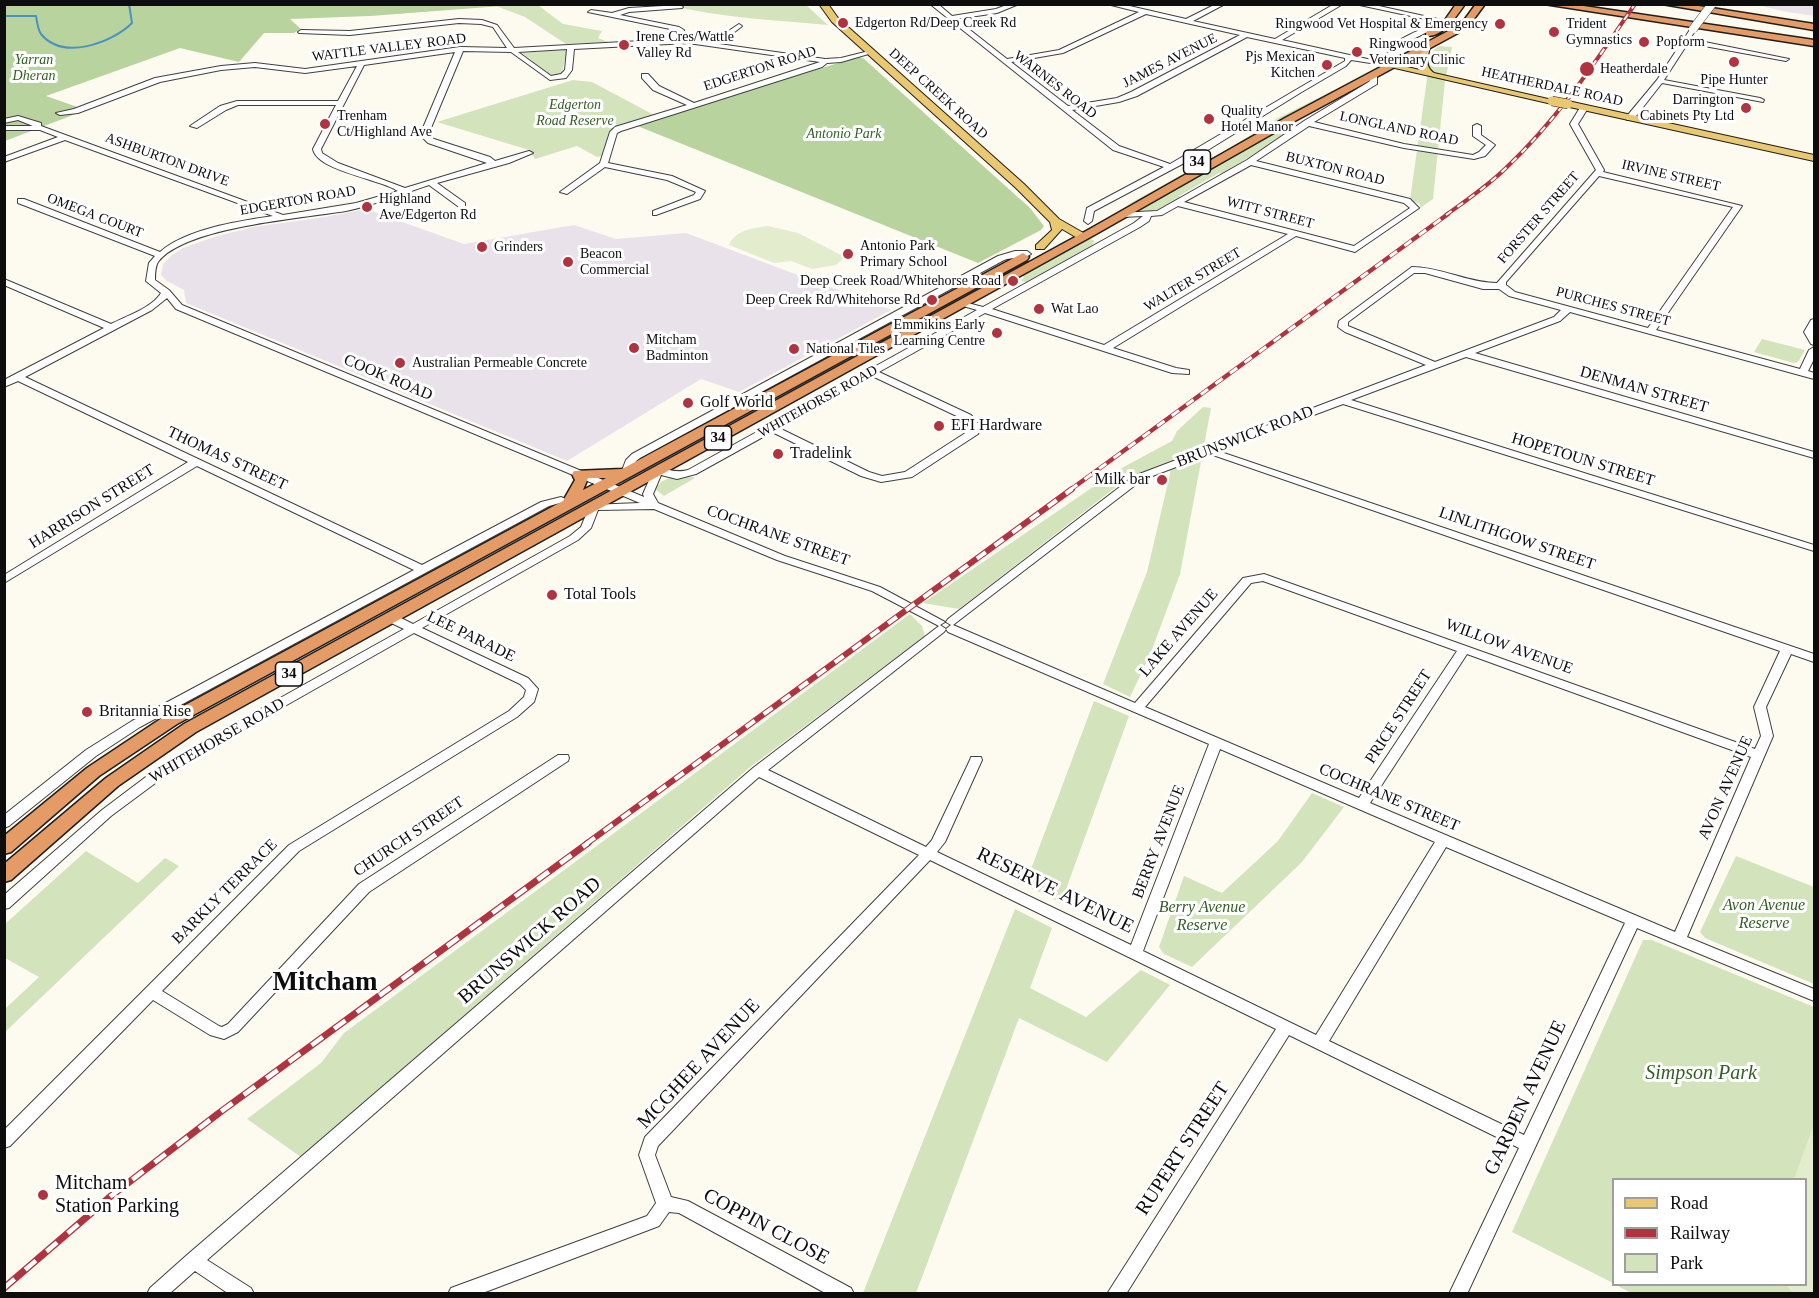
<!DOCTYPE html>
<style>
body{margin:0}
#map{position:relative;width:1819px;height:1298px;overflow:hidden;background:#fdfaef;font-family:"Times New Roman",serif}
canvas{display:block}
.frame{position:absolute;inset:0;border:6px solid #0d0d0d;pointer-events:none}
.legend{position:absolute;left:1612px;top:1178px;width:195px;height:108px;box-sizing:border-box;background:#fff;border:2px solid #9e9e9e;margin:0;padding:8px 10px;list-style:none;font-size:18px;color:#0d0d0d}
.legend li{display:flex;align-items:center;gap:12px;height:30px}
.legend b{width:30px;border:2px solid #9e9e9e}
</style>
<div id="map">
<canvas width="1819" height="1298"></canvas>
<div class="frame"></div>
<ul class="legend">
<li><b style="height:8px;background:#eac872"></b>Road</li>
<li><b style="height:8px;background:#af343f"></b>Railway</li>
<li><b style="height:16px;background:#d3e4bc"></b>Park</li>
</ul>
</div>
<script>
const c = document.querySelector('canvas').getContext('2d');
c.lineJoin = 'round';
function fill(path, color) { c.fillStyle = color; c.fill(path, 'evenodd'); }
function stroke(path, color, width, dash) { c.strokeStyle = color; c.lineWidth = width; c.lineCap = dash ? 'butt' : 'round'; c.setLineDash(dash || []); c.stroke(path); }
function label(font, color, halo, rows, align = 'center') {
  c.font = font + ' "Times New Roman",serif'; c.lineWidth = 6; c.setLineDash([]); c.textBaseline = 'middle'; c.strokeStyle = halo; c.fillStyle = color; for (const [text, x, y, turn = 0] of rows) {
    c.save(); c.translate(x, y); c.rotate((+turn || 0) * Math.PI / 180); c.textAlign = isNaN(turn) ? turn : align; if (halo) c.strokeText(text, 0, 0); c.fillText(text, 0, 0); c.restore();
  }
}
const industrial = new Path2D(`
 M1758,5H1814V16L1782,11Z
 M366,209L464,244L574,225L616,239L686,233L891,310L739,392L701,379L567,461L186,303L184,290L167,281L161,275L163,264L171,256L183,248L214,237L253,227L325,217Z`);
const green = new Path2D(`
 M354,5H538L563,24L602,31L598,38L608,42L566,44L525,17L496,6L369,16Z
 M670,5H806L828,25C775,20 721,18 670,5Z
 M1439,46L1452,47L1445,81L1433,199L1420,208V204L1410,200L1427,79C1426,66 1427,53 1439,46Z
 M567,49L562,73L560,75L552,76L522,53Z
 M573,80L592,82L654,115L612,129L603,156L597,157L577,146L535,159L529,150L437,122Z
 M1334,90L1336,91L1155,193L1125,206L1225,151L1278,118Z
 M1297,122L1293,126L1296,127L1224,173H1219L1179,196L1181,198L1157,211L1134,214L1278,130Z
 M1090,238L1094,241L1092,246L1027,283L1021,280L1024,278L1022,275Z
 M1762,339L1805,350L1798,362L1794,363L1754,352Z
 M1203,407L1211,408L1180,574L1150,655L1130,697L1103,684L1147,572L1170,474V461L1125,480L959,609L923,603L1118,470L1172,441L1177,431Z
 M669,478L692,477L695,478L664,496L655,489L661,482Z
 M910,614L922,626L925,636L749,768L301,1157L247,1119L321,1063L344,1033Z
 M1094,701L1129,716L1061,903L1025,885Z
 M1312,793L1344,807L1302,862L1192,967L1164,954L1159,947L1184,876L1222,893L1278,841Z
 M86,851L138,883L165,858L179,866L5,1032V1009L39,977L5,958V924Z
 M1736,856L1814,887V984L1705,938L1700,932Z
 M1015,909L1052,928L1030,988L1086,1017L1141,970L1170,985L1107,1062L1019,1018L916,1293H863Z
 M1643,940H1652L1814,1007V1293L1633,1294L1616,1285L1806,1284V1180H1614L1613,1283L1512,1232Z`);
const forest = new Path2D(`
 M5,5H515L369,16L290,19L301,29L294,33H264L239,62L180,48L46,96L86,110L5,141Z
 M858,57L863,58L1030,208L1044,226L1041,230L978,263L635,125Z`);
const pitch = new Path2D(`
 M768,226L798,233L845,257L836,265L812,269L791,261L774,263L729,245C735,230 753,228 768,226Z
 M1814,1124V1293H1793L1786,1285L1806,1284V1180L1794,1179Z`);
const stream = new Path2D(`
 M303,4H322
 M4,16H36C37,22 38,30 41,34C63,61 112,43 132,23L129,4`);
const minor = new Path2D(`
 M930,4H938L952,16L996,9L1009,4H1019L997,13L956,19L1007,59L1059,50L1139,12L1107,4H1121L1186,19L1216,4H1225L1193,21L1275,39L1334,4H1343L1282,40L1372,60V57L1376,54C1391,45 1429,20 1444,27L1431,30L1380,56L1377,64L1351,60L1346,66L1300,93L1203,153L1094,211L1092,221L1088,224L1084,221L1087,208L1164,167L1113,150ZM1146,14L1240,35L1131,92L1117,98L1068,106L1011,62L1063,53ZM1247,37L1345,58V61L1170,164L1119,146L1072,110L1119,102L1137,96Z
 M1355,4H1370L1451,22L1448,24Z
 M680,5L683,7L682,8L629,12L620,15L679,27L684,30L685,39L712,42L739,24L742,26L741,27L719,44L825,59L841,58L869,51L872,53L841,62L827,63L822,67L621,131L617,133L608,163L672,176L705,191L700,199L656,215H653V211L694,195L696,192L667,180L605,167L567,194L560,192L600,163L610,132L615,127L687,105L653,90L642,78V74H648L659,86L694,103L820,62L688,43L574,49L572,70L566,78L550,80L511,52L463,51L428,135L434,139L490,157L495,161L529,151L533,153L509,163L437,183L465,203V207H459L429,185C402,194 374,205 346,211C303,218 184,227 158,262C155,267 155,275 155,280L169,290L182,305L644,497L643,494L654,469C667,467 674,474 688,470L977,310L960,305V301L983,307L1134,223L1143,216L1122,217L1118,215L1119,213L1157,211L1247,160L1304,121L1367,83L1370,81V73L1377,75V84L1314,122L1404,144L1473,155L1479,152L1486,145L1473,136V126L1477,124L1481,126V135L1495,145L1485,156L1474,159L1404,148L1309,126L1256,161L1410,199L1419,208L1355,252L1296,236L1113,348L1176,368L1189,370V374L1172,373L985,313L879,372L971,415L981,427L978,434L912,477L881,482L861,476L772,432L696,474L677,479L661,475L653,494L658,503L785,556L880,587L945,622L940,625L946,629L944,632L768,770L926,847L932,840L970,760L971,757H981L982,760L945,842L937,852L1131,945L1209,744L948,632L946,629L951,625L946,622L948,619L1134,476L1426,365L1345,332L1338,327L1339,321L1412,267C1441,267 1468,283 1497,283L1596,170L1570,124L1581,106L1588,108L1578,124L1604,170L1603,172L1742,206L1656,330L1800,369L1809,350L1814,347V359L1808,371L1814,373V379L1570,312L1560,321L1475,353L1814,452V458L1466,357L1351,400L1814,545V551L1343,404L1218,451L1814,654V662L1791,654L1766,707L1773,736L1687,937L1814,989V1001L1637,928L1467,1294H1449L1519,1148L1289,1035L1126,1294H1107L1276,1029L930,860L658,1146L655,1155L671,1197L688,1201L851,1288L854,1294H827L679,1213L669,1212L659,1226L480,1294H448L451,1288L647,1216L656,1203L639,1155L645,1137L919,855L759,777L207,1260L251,1288L254,1294H229L195,1271L169,1294H147L150,1288L187,1255L753,768L939,626L872,591L777,560L654,509L598,510L591,528L578,540L422,628L528,678L538,689L534,702L517,717L299,851L162,991L219,1026L222,1027L228,1024L359,884L558,755H568L569,758L568,761L369,892L238,1032L224,1039L210,1035L153,1000L10,1146L4,1148V1130L289,845L509,711L524,697L526,690L520,684L414,633L177,767L111,816L9,908L4,909V895L102,810L167,761L404,629L387,621L385,618L387,615H395L413,624L570,536L581,527L590,505L640,503L176,309L167,298L152,310L25,377L422,565L541,502L561,497L575,503L570,506L560,503L549,506L140,727L96,756L9,826L4,828V815L86,750L132,721L414,570L197,466L4,583V575L188,462L18,381L4,387V380L104,328L4,285V279L111,324C126,316 152,308 161,293L146,281L149,263L155,256L18,203V199H24L160,252C186,229 239,221 273,216L65,140L4,162V157L58,137L40,130H4V126H33L18,120L4,123V119L18,116L41,123V126L283,215L356,203L398,191C380,179 317,171 313,149L336,105H238L226,110L197,128L190,126L220,106L237,101H338L357,66L305,73L255,67L221,70L160,82L78,113L60,115L56,113L74,109L155,78L221,66L255,63L305,69L460,47L507,48L493,27L481,24L459,23L350,35L299,33L298,32L301,30L350,31L459,19L482,20L497,25L514,48L678,39V31L675,30L588,12L591,10L612,13L629,8ZM567,49L565,70L561,74L551,76L518,52ZM455,52L420,135L428,143L487,163L405,188L338,163L322,153L321,149L364,65ZM1251,165L1404,203L1410,208L1354,246L1184,202ZM1599,176L1733,207L1648,328L1515,292L1506,285V282ZM1178,206L1288,234L1104,345L992,309L1140,227L1149,221L1151,216L1162,215ZM1414,273H1425L1483,289H1499L1509,296L1561,310L1554,317L1435,362L1348,326V322ZM872,376L963,419L971,427L970,430L905,472L882,476L869,472L779,428ZM1210,454L1780,651L1754,707L1761,736L1755,749L1264,574L1243,578L1135,703L953,625L1142,480ZM1263,581L1457,651L1359,798L1145,707L1251,583ZM1467,654L1751,757L1675,932L1370,803ZM1220,749L1435,842L1316,1035L1143,951ZM1446,847L1625,923L1524,1135L1329,1041Z
 M1691,28L1696,29L1690,39L1789,59L1786,61L1688,43L1664,80L1760,98L1764,100L1763,102L1662,83L1633,120H1627V116L1657,80Z
 M1015,251H1027L1031,254C1025,259 1012,257 1004,260L640,458L636,461L630,475H622L621,473L626,460L632,454L998,256Z
 M1814,319V345L1811,344L1804,332L1811,320Z`);
const major = new Path2D(`
 M819,4H828L838,18L1024,184L1059,219L1087,235V239H1079L1062,229L1044,249H1036V245L1052,230L1050,222L1016,188L832,22Z
 M1423,45L1430,47C1428,57 1424,66 1434,73L1557,101L1552,104L1386,66L1390,63L1420,70L1418,59Z
 M1568,101L1814,155V161L1565,106V102Z`);
const highway = new Path2D(`
 M1456,4H1465C1456,17 1443,37 1426,36V32L1445,20Z
 M1476,4H1485L1471,23L1458,33L1293,122L1096,234L196,732L118,786L11,880L4,882V864L106,778L184,724L1088,230L1285,118L1452,29L1465,19Z
 M1544,4H1570L1814,40V46Z
 M1662,4H1686L1814,24V30Z
 M1023,253L1029,257L1027,260L177,724L99,776L11,852L4,854V836L87,768L165,716L563,501L575,480L572,474L574,471L622,469ZM588,478H606L583,490Z`);
const railFar3 = new Path2D(`
 M1446,215C1467,200 1489,185 1507,167C1558,119 1596,61 1635,4`);
const railFar2 = new Path2D(`
 M1070,490L1448,214`);
const railFar1 = new Path2D(`
 M586,844L1072,489`);
const rail = new Path2D(`
 M4,1288L111,1196L219,1113L588,843`);
const minorBridge = new Path2D(`
 M1693,29L1712,4`);
const majorBridge = new Path2D(`
 M1552,101L1568,104`);
const markers = [
 [843,23,6,"#af343f"],
 [1500,24,6,"#af343f"],
 [1554,32,6,"#af343f"],
 [1644,42,6,"#af343f"],
 [624,45,6,"#af343f"],
 [1357,52,6,"#af343f"],
 [1734,62,6,"#af343f"],
 [1327,65,6,"#af343f"],
 [1587,69,8,"#af343f"],
 [1746,108,6,"#af343f"],
 [1209,119,6,"#af343f"],
 [325,124,6,"#af343f"],
 [367,207,6,"#af343f"],
 [482,247,6,"#af343f"],
 [848,254,6,"#af343f"],
 [568,262,6,"#af343f"],
 [1013,281,6,"#af343f"],
 [932,300,6,"#af343f"],
 [1039,309,6,"#af343f"],
 [997,333,6,"#af343f"],
 [634,348,6,"#af343f"],
 [794,349,6,"#af343f"],
 [400,363,6,"#af343f"],
 [688,403,6,"#af343f"],
 [939,426,6,"#af343f"],
 [778,454,6,"#af343f"],
 [1162,480,6,"#af343f"],
 [552,595,6,"#af343f"],
 [87,712,6,"#af343f"],
 [43,1195,6,"#af343f"]
];
const farPoinames = [
 ["Edgerton Rd/Deep Creek Rd",855,23],
 ["Ringwood Vet Hospital & Emergency",1488,24,"right"],
 ["Trident",1566,24],
 ["Gymnastics",1566,40],
 ["Irene Cres/Wattle",636,37],
 ["Valley Rd",636,53],
 ["Popform",1656,42],
 ["Ringwood",1369,44],
 ["Veterinary Clinic",1369,60],
 ["Pjs Mexican",1315,57,"right"],
 ["Kitchen",1315,73,"right"],
 ["Heatherdale",1600,69],
 ["Pipe Hunter",1734,80,"center"],
 ["Darrington",1734,100,"right"],
 ["Cabinets Pty Ltd",1734,116,"right"],
 ["Quality",1221,111],
 ["Hotel Manor",1221,127],
 ["Trenham",337,116],
 ["Ct/Highland Ave",337,132],
 ["Highland",379,199],
 ["Ave/Edgerton Rd",379,215],
 ["Antonio Park",860,246],
 ["Primary School",860,262],
 ["Grinders",494,247],
 ["Beacon",580,254],
 ["Commercial",580,270],
 ["Deep Creek Road/Whitehorse Road",1001,281,"right"],
 ["Deep Creek Rd/Whitehorse Rd",920,300,"right"],
 ["Wat Lao",1051,309],
 ["Emmikins Early",985,325,"right"],
 ["Learning Centre",985,341,"right"],
 ["Mitcham",646,340],
 ["Badminton",646,356],
 ["National Tiles",806,349],
 ["Australian Permeable Concrete",412,363]
];
const farStreetnames = [
 ["WATTLE VALLEY ROAD",389,48,-7],
 ["JAMES AVENUE",1170,61,-27],
 ["EDGERTON ROAD",760,69,-18],
 ["WARNES ROAD",1055,85,38],
 ["HEATHERDALE ROAD",1552,87,12],
 ["DEEP CREEK ROAD",938,94,42],
 ["LONGLAND ROAD",1399,129,12],
 ["ASHBURTON DRIVE",167,160,20],
 ["BUXTON ROAD",1335,169,14],
 ["IRVINE STREET",1671,176,13],
 ["EDGERTON ROAD",298,201,-10],
 ["WITT STREET",1270,213,15],
 ["OMEGA COURT",95,216,21],
 ["FORSTER STREET",1539,218,-49],
 ["WALTER STREET",1193,280,-31],
 ["PURCHES STREET",1613,307,15],
 ["WHITEHORSE ROAD",818,402,-29]
];
const farParknames = [
 ["Yarran",34,60],
 ["Dheran",34,76],
 ["Edgerton",575,105],
 ["Road Reserve",575,121],
 ["Antonio Park",844,134]
];
const shields = [
 [1197,162,27],
 [718,438,27],
 [289,674,27]
];
const shieldNames = [
 ["34",1197,162],
 ["34",718,438],
 ["34",289,674]
];
const streetNames = [
 ["COOK ROAD",388,378,23],
 ["DENMAN STREET",1644,390,16],
 ["BRUNSWICK ROAD",1245,437,-21],
 ["THOMAS STREET",227,459,25],
 ["HOPETOUN STREET",1583,460,17],
 ["HARRISON STREET",92,507,-32],
 ["COCHRANE STREET",778,536,20],
 ["LINLITHGOW STREET",1517,539,19],
 ["LAKE AVENUE",1179,633,-49],
 ["LEE PARADE",471,637,26],
 ["WILLOW AVENUE",1509,647,20],
 ["PRICE STREET",1399,717,-57],
 ["WHITEHORSE ROAD",217,741,-30],
 ["AVON AVENUE",1726,788,-66],
 ["COCHRANE STREET",1389,798,23],
 ["CHURCH STREET",409,837,-34],
 ["BERRY AVENUE",1159,842,-69],
 ["BARKLY TERRACE",225,892,-45]
];
const poiNames = [
 ["Golf World",700,403],
 ["EFI Hardware",951,426],
 ["Tradelink",790,454],
 ["Milk bar",1150,480,"right"],
 ["Total Tools",564,595],
 ["Britannia Rise",99,712]
];
const parkNames = [
 ["Avon Avenue",1764,906],
 ["Reserve",1764,924],
 ["Berry Avenue",1202,908],
 ["Reserve",1202,926]
];
const nearStreetnames = [
 ["RESERVE AVENUE",1055,891,26],
 ["BRUNSWICK ROAD",530,941,-41],
 ["MCGHEE AVENUE",699,1064,-47],
 ["GARDEN AVENUE",1526,1098,-65],
 ["RUPERT STREET",1183,1149,-57],
 ["COPPIN CLOSE",766,1227,28]
];
const nearParknames = [
 ["Simpson Park",1701,1074]
];
const nearPoinames = [
 ["Mitcham",55,1184],
 ["Station Parking",55,1207]
];
const nearDistrictnames = [
 ["Mitcham",325,983]
];
fill(industrial, '#eae2eb');
fill(green, '#d3e4bc');
fill(forest, '#b8d39d');
fill(pitch, '#e3edcd');
stroke(stream, '#4894bf', 2);
stroke(minor, '#404040', 2);
stroke(major, '#1e1e1e', 2);
stroke(highway, '#1e1e1e', 3);
fill(minor, '#fff');
fill(major, '#eac872');
fill(highway, '#e59b66');
stroke(railFar3, '#af343f', 4);
stroke(railFar2, '#af343f', 4.5);
stroke(railFar1, '#af343f', 6);
stroke(rail, '#af343f', 7);
stroke(railFar3, '#fff', 2, [7]);
stroke(railFar2, '#fff', 3, [9]);
stroke(railFar1, '#fff', 4, [11]);
stroke(rail, '#fff', 4.5, [14]);
stroke(minorBridge, '#404040', 9, []);
stroke(majorBridge, '#1e1e1e', 10, []);
stroke(minorBridge, '#fff', 8);
stroke(majorBridge, '#eac872', 9);
for (const [x, y, r, color] of markers) { const dot = new Path2D(); dot.arc(x, y, r, 0, 2 * Math.PI); c.fillStyle = color; c.fill(dot); stroke(dot, '#fff', 2); }
label('14px', '#0d0d0d', '#fff', farPoinames, 'left');
label('14px', '#0d0d0d', '#fff', farStreetnames);
label('italic 14px', '#335e24', '#fff', farParknames);
for (const [x, y, w] of shields) { const box = new Path2D(); box.roundRect(x - w / 2, y - 12, w, 24, 4.5); c.fillStyle = '#fff'; c.fill(box); stroke(box, '#0d0d0d', 1.5); }
label('bold 15px', '#0d0d0d', null, shieldNames);
label('16px', '#0d0d0d', '#fff', streetNames);
label('16px', '#0d0d0d', '#fff', poiNames, 'left');
label('italic 16px', '#335e24', '#fff', parkNames);
label('20px', '#0d0d0d', '#fff', nearStreetnames);
label('italic 20px', '#335e24', '#fff', nearParknames);
label('20px', '#0d0d0d', '#fff', nearPoinames, 'left');
label('bold 27px', '#0d0d0d', '#fff', nearDistrictnames);
</script>
